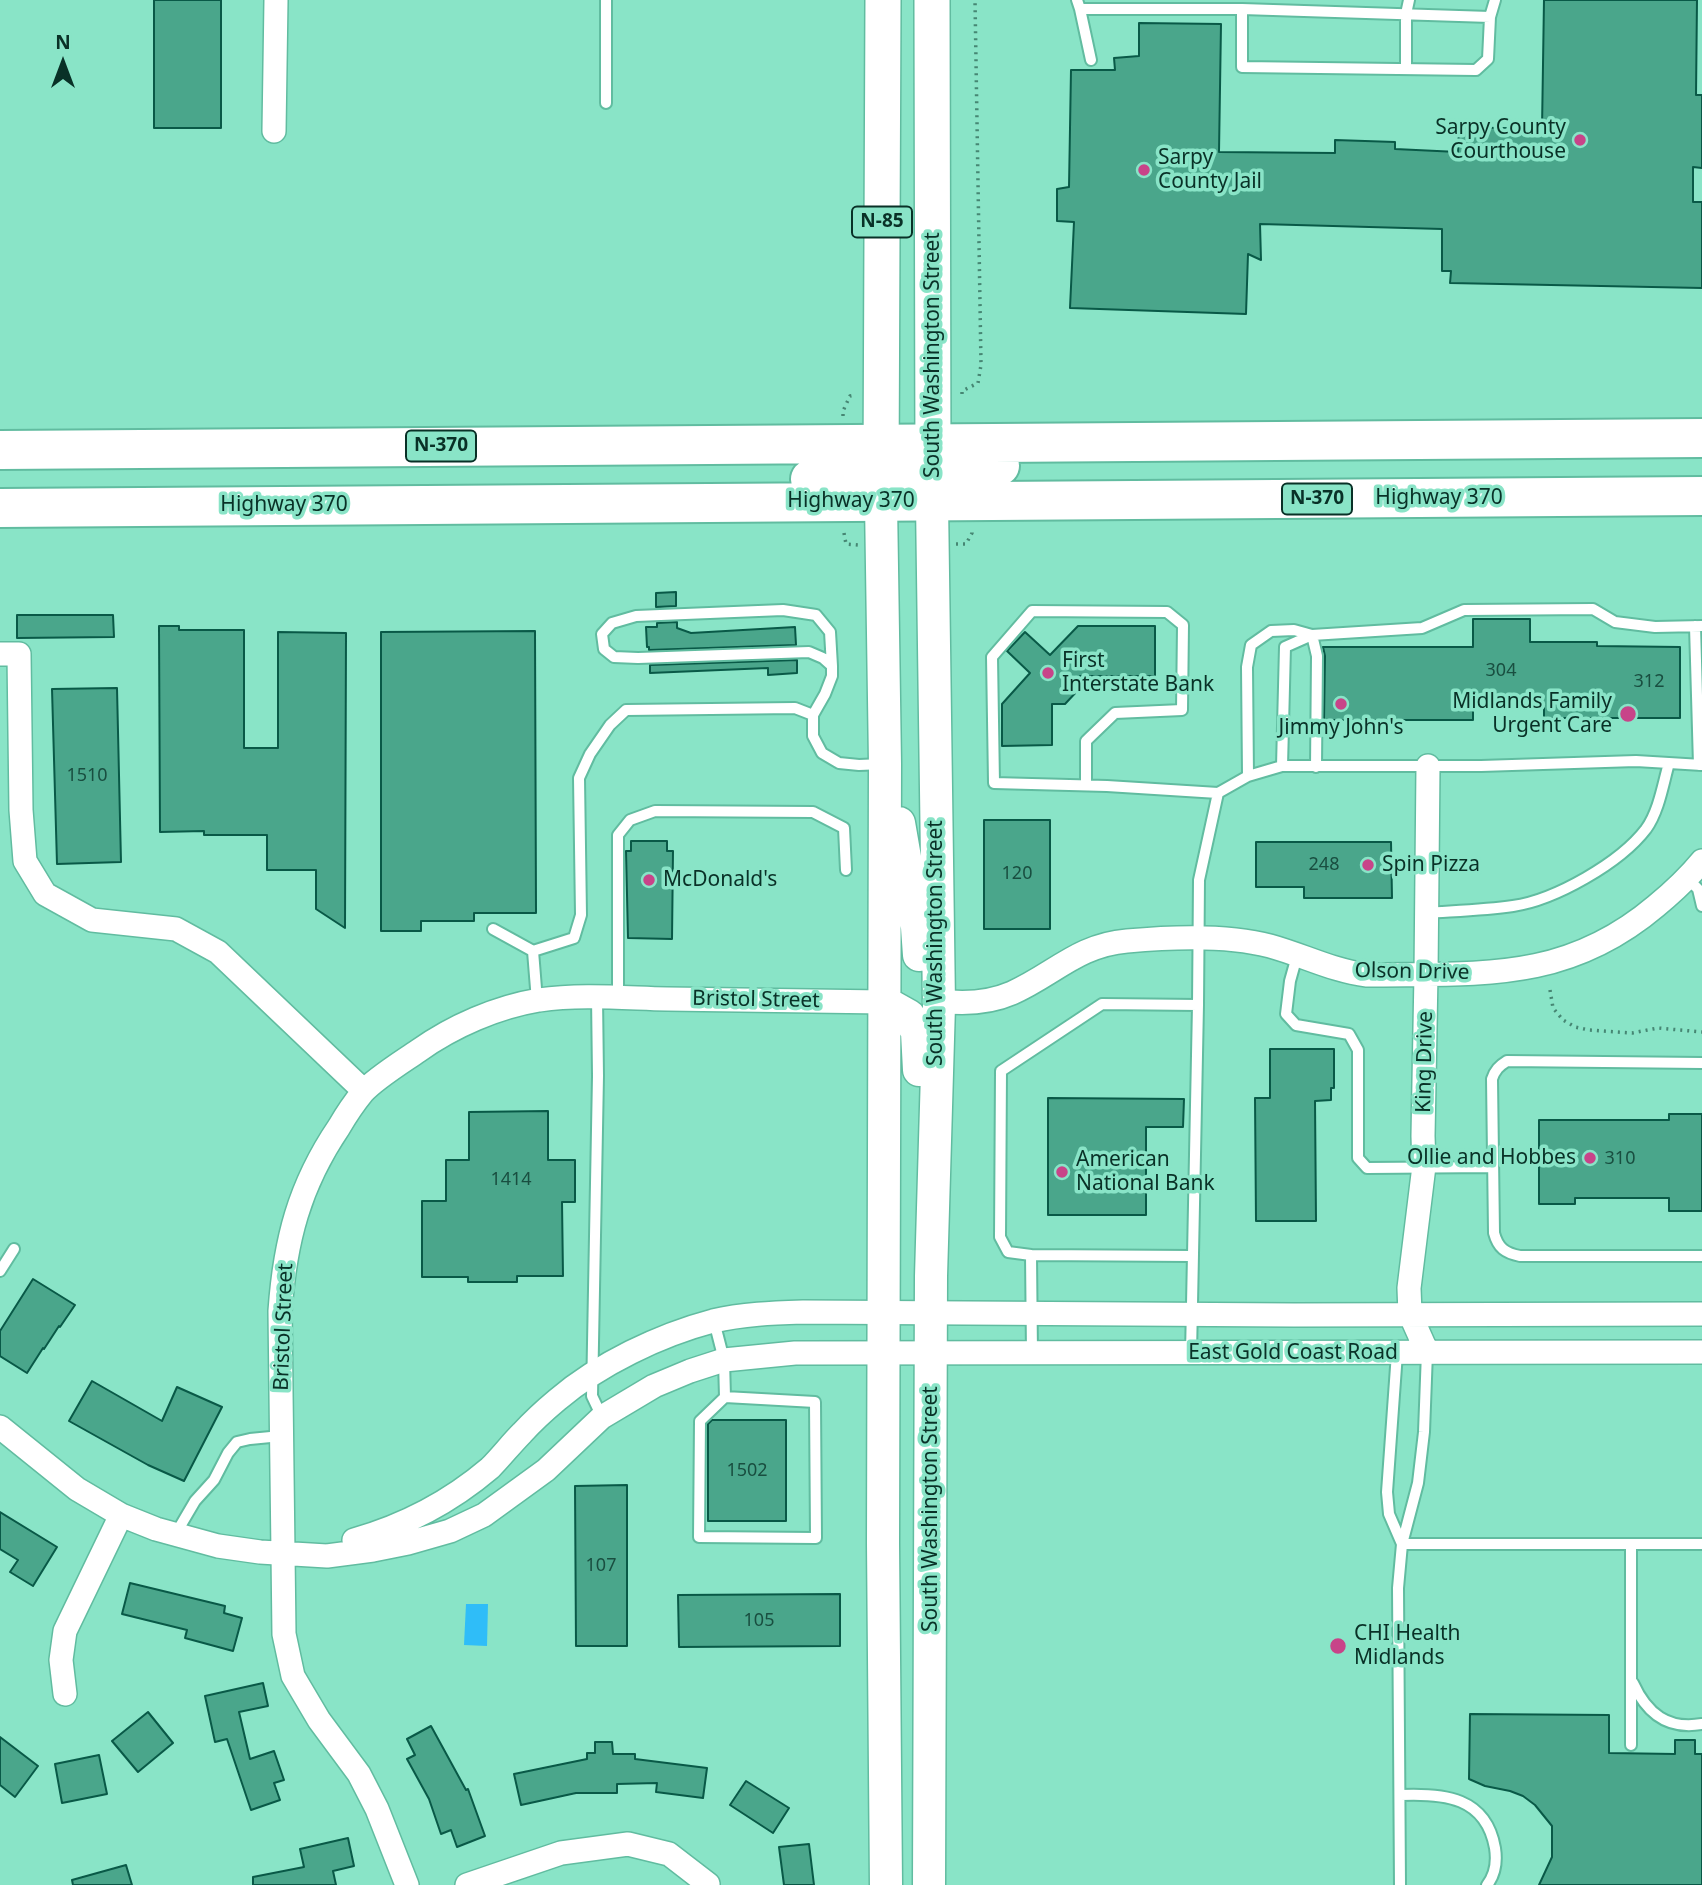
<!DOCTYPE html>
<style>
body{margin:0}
#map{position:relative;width:1702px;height:1885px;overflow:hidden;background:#89e4c7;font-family:"Noto Sans",sans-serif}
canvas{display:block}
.north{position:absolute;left:28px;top:28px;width:70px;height:70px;-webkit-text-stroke:5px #89e4c7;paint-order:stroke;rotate:0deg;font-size:19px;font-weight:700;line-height:28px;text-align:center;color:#093127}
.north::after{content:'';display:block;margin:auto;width:24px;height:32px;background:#093127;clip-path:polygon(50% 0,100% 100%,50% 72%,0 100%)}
</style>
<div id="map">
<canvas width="1702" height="1885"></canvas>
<div class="north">N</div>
</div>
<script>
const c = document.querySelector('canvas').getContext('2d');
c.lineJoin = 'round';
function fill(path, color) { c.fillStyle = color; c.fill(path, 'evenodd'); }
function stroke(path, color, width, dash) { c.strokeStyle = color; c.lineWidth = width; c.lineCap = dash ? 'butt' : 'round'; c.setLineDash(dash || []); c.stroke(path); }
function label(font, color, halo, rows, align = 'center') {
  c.font = font + ' "Noto Sans",sans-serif'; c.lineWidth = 7; c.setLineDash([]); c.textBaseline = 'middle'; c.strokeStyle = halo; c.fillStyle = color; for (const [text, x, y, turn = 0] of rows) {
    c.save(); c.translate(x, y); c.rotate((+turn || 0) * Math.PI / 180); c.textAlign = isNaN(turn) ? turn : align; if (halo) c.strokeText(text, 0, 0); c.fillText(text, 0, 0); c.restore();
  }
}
const water = new Path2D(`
 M466,1604H488L487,1646L464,1645Z`);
const building = new Path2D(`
 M154,0H221V128H154Z
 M1544,0H1697L1696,95H1702V168L1693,167V202H1702V288L1450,283L1451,271H1442V229L1260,224L1261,260L1248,254L1246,314L1070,308L1074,222L1057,221V189L1069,187L1071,70H1115L1114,58L1139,56V23L1221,24L1219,152L1335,153V140L1395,142V149L1458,152L1459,127L1542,129Z
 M676,592V606L656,607V593Z
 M17,615H113L114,637L17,638Z
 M1473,619H1530V642H1597V646L1680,647V718H1544V708H1473V720H1324L1325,656L1323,647H1473Z
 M677,622V628L691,633L795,627L796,645L649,650V647H647L646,627H657V623Z
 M159,626H179V630H244V748H278V632L346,633L345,928L316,909V870H267V835H204V831L160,832Z
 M1078,626H1155V676H1080V688L1065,704H1052V745L1002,746V704L1030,673L1007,651L1025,632L1050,655Z
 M535,631L536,913H474V921H421V931H381V632Z
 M797,660V673L768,675V668L650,673V665Z
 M117,688L121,862L57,864L52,689Z
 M984,820H1050V929H984Z
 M631,841H667V851H673L672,939L628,938L626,851H631Z
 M1256,842H1391L1392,898H1304V887H1256Z
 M1270,1049H1334V1088H1331V1100L1315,1101L1316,1221H1256L1255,1098H1270Z
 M1048,1098L1184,1099L1183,1127H1146V1215H1048Z
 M548,1111V1160H575V1202H562L563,1276H517V1282H468V1277H422V1201H446V1160H469V1112Z
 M1669,1114H1702V1211H1669V1198H1575V1204H1539V1120H1669Z
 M33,1279L75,1305L60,1327L59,1326L44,1349L43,1348L27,1373L0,1356V1331Z
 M92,1381L162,1421L177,1387L222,1407L184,1481L148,1465L69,1421Z
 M712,1420H786V1521H708V1424Z
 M627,1485V1646H576L575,1486Z
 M0,1512L57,1547L33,1586L10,1572L18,1560L0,1549Z
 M130,1583L225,1606L224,1613L242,1618L233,1651L185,1638L187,1630L122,1614Z
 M840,1594V1646L679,1647L678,1595Z
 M263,1683L268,1706L239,1712L250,1759L274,1751L284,1780L274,1783L280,1800L251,1810L227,1739L215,1742L205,1696Z
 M148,1712L173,1743L138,1772L112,1741Z
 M1470,1714L1609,1715V1753L1675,1754V1740H1695V1754H1702V1885H1539L1552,1857V1826L1535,1805L1523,1796L1510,1791L1485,1786L1469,1779Z
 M431,1726L466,1790L468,1789L485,1836L457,1847L451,1830L441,1834L429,1799L407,1759L415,1755L407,1739Z
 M0,1737L38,1766L15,1797L0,1785Z
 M595,1742H612L613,1754H635V1759L707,1768L703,1798L656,1792L657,1783L617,1784V1793H576L521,1805L514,1774L587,1759V1753H595Z
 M99,1755L107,1794L62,1803L55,1764Z
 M746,1781L789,1808L773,1833L730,1805Z
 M348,1838L354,1866L333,1871L336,1885H253V1877L304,1867L300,1849Z
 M809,1844L814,1885H784L779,1847Z
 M126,1865L132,1885H73L72,1880Z`);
const path = new Path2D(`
 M962,394V391L978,383L981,365L975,0
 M843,416V411L850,396L855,395
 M844,533L846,544L858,545
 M956,544H966L972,533V528
 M1550,990L1553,1008L1563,1020L1575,1027L1589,1030L1632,1033L1658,1028L1702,1032`);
const lane = new Path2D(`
 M1077,0L1080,9H1242L1490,17L1488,59L1476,70L1242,67V9
 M1080,9L1091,60
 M1490,17L1495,0
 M1406,69V14L1409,0
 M606,103V0
 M1695,626L1699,765
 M832,666L823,658L809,652L638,658L614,657L604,649L602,634L612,623L636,616L783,610L816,615L830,632L832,666V676L825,694L813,715V736L822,753L839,763L859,765L883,764
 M1282,766L1285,647L1312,635L1422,628L1464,610L1593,609L1615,622L1655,627L1702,626
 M1248,776L1247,667L1251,645L1271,631L1294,630L1312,635L1317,656L1316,767
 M1086,785V741L1115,713L1182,710L1183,625L1167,612L1032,611L992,657L994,783L1107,786L1218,793L1248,776L1282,766H1481L1636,761L1702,765
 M1688,879L1698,889L1702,906
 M1427,913C1455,911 1485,910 1513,906C1555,900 1620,863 1646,829C1659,811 1663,784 1669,763
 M493,929L533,951L574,938L581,915L579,778L590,754L610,725L626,710L795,708L813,715
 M533,951L537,1001
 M1297,956L1290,981L1286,1014L1296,1025L1349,1034L1358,1050V1158L1367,1168L1493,1167
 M597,997L598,1076L592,1396L602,1417
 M618,998V835L630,820L655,811L813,812L844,828L846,870
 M1702,1063L1507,1061C1499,1066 1495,1070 1492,1079L1494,1233C1498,1248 1505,1253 1520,1256H1702
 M1031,1255L1192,1256
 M0,1271L14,1249
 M714,1321L724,1360L725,1397L700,1421L699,1537L816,1538L815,1402L725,1397
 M1397,1353L1387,1492L1389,1514L1402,1544
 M1032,1354L1031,1255L1008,1252L1000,1237L1001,1071L1102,1004L1198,1005L1199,880L1218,793
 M1191,1354L1198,1005
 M175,1535L195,1501L214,1480L228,1453L237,1442L250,1439L281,1436
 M1402,1544H1702
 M1633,1683C1647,1714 1668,1730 1702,1724
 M1631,1745V1545
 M1400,1795C1444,1793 1486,1797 1495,1848C1497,1861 1495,1875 1487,1885
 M1400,1885L1398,1588L1402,1544L1418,1483L1424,1432L1427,1352`);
const street = new Path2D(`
 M274,131L276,0
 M0,654H19L21,810L25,861L45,894L92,920L176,929L218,952L364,1091
 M939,1001C963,1004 989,1003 1012,993C1053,975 1078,945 1127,941C1170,937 1229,935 1270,946C1303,955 1333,971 1367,975C1479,973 1565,983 1656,906C1673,892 1688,878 1702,861
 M1427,1352L1410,1314L1409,1288L1424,1166L1423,1136L1426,974L1428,766
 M0,1427L77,1489L121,1515L156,1529L218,1546L260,1552L327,1556L373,1550L408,1543L450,1531L484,1515L546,1470L602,1417L654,1386L690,1371L724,1360L795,1353L1702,1352
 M354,1540C404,1526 450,1502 490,1468C501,1457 511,1444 522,1433C533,1421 545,1410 557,1400C599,1364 660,1335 713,1321C743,1314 773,1313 803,1312L1294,1315L1702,1314
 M65,1694L61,1660L65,1631L121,1515
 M407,1885L377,1809L359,1774L319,1720L293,1676L284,1634L280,1311C285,1241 299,1186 339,1127C346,1115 354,1103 363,1092C376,1078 402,1062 418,1051C453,1026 497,1007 539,1000C581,994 624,998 667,999C739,1000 811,1001 884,1002
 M467,1885L561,1853L628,1844L669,1854L708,1884`);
const secondary = new Path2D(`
 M881,502L885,764L883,1543L886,1885
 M899,823L917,927L919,955
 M884,1002L909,1016L917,1032L919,1070
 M929,1885L931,1276L939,1005L932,502`);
const primary = new Path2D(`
 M932,0L933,470
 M881,472L883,0`);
const highway = new Path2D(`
 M0,450L1702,438
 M810,479L845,477L931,464
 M889,498L923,479L957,467L1000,466
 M0,508L1702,496`);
const markers = [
 [1580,140,7,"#c84489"],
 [1144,170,7,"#c84489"],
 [1048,673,7,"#c84489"],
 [1341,704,7,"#c84489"],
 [1628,714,9,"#c84489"],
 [1368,865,7,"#c84489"],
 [649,880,7,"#c84489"],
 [1590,1158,7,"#c84489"],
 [1062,1172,7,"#c84489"],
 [1338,1646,9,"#c84489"]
];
const numberNames = [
 ["304",1501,671],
 ["312",1649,682],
 ["1510",87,776],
 ["248",1324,865],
 ["120",1017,874],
 ["310",1620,1159],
 ["1414",511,1180],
 ["1502",747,1471],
 ["107",601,1566],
 ["105",759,1621]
];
const shields = [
 [882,222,60],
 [441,446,70],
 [1317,499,70]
];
const shieldNames = [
 ["N-85",882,222],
 ["N-370",441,446],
 ["N-370",1317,499]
];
const poiNames = [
 ["Sarpy County",1566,128,"right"],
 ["Courthouse",1566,152,"right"],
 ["Sarpy",1158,158],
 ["County Jail",1158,182],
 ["First",1062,661],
 ["Interstate Bank",1062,685],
 ["Midlands Family",1612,702,"right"],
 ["Urgent Care",1612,726,"right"],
 ["Jimmy John's",1341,728,"center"],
 ["Spin Pizza",1382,865],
 ["McDonald's",663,880],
 ["Ollie and Hobbes",1576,1158,"right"],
 ["American",1076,1160],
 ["National Bank",1076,1184],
 ["CHI Health",1354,1634],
 ["Midlands",1354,1658]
];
const streetNames = [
 ["South Washington Street",933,355,-90],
 ["Highway 370",1439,498],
 ["Highway 370",851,501],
 ["Highway 370",284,505],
 ["South Washington Street",936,943,-90],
 ["Olson Drive",1412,972,1],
 ["Bristol Street",756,1000,1],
 ["King Drive",1425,1062,-89],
 ["Bristol Street",284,1327,-88],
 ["East Gold Coast Road",1293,1353],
 ["South Washington Street",931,1509,-90]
];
fill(water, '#2fbdf8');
fill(building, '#4aa68b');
stroke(building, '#095947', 2);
stroke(lane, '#61bca0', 14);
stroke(street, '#61bca0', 26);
stroke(secondary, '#61bca0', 35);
stroke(primary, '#61bca0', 38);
stroke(highway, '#61bca0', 42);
stroke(path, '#468673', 3.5, [2, 5]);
stroke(lane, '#fff', 10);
stroke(street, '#fff', 23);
stroke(secondary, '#fff', 32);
stroke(primary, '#fff', 35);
stroke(highway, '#fff', 38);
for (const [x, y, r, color] of markers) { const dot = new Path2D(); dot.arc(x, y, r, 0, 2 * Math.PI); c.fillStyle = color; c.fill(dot); stroke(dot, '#89e4c7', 2.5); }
label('18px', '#194e40', null, numberNames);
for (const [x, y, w] of shields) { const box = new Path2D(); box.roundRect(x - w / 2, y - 15.5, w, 31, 5); c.fillStyle = '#89e4c7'; c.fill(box); stroke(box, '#093127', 2); }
label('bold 19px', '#093127', null, shieldNames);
label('21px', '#093127', '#89e4c7', poiNames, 'left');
label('21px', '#093127', '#89e4c7', streetNames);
</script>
